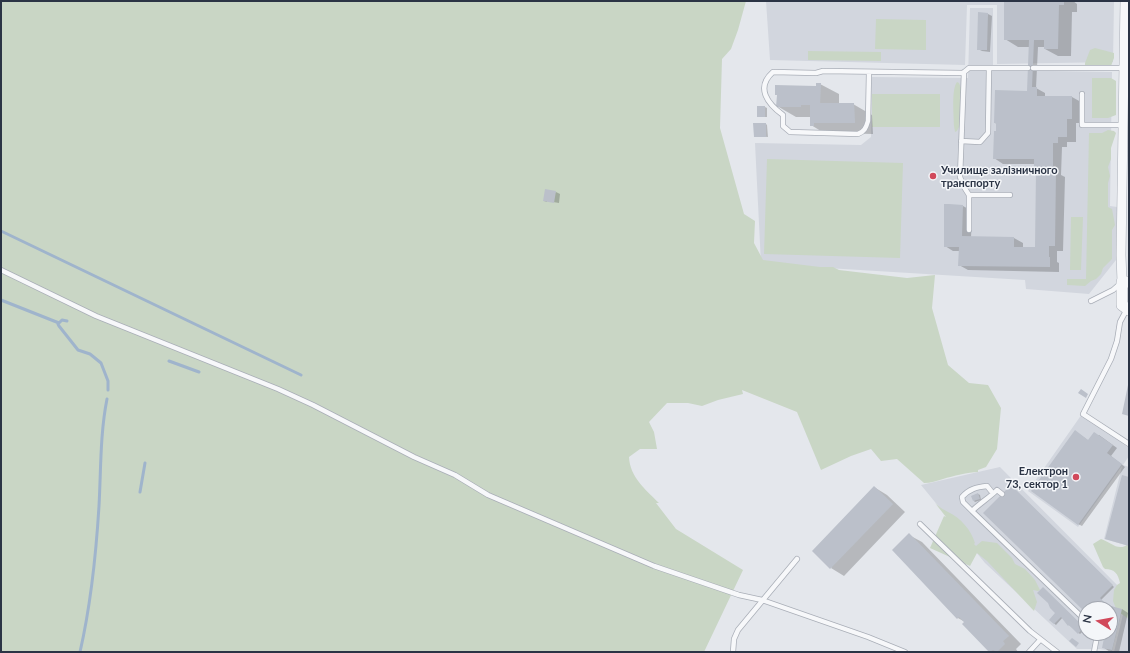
<!DOCTYPE html>
<meta charset="utf-8">
<style>
body{margin:0}
#map{position:relative;width:1130px;height:653px;overflow:hidden;background:#e4e7ec;font-family:Lato,sans-serif}
canvas{display:block}
.frame{position:absolute;inset:0;border:2px solid #2b3445;pointer-events:none}
.north{position:absolute;left:1078px;top:601px;width:40px;height:40px;box-sizing:border-box;background:#f4f6f9;border:1px solid #a4a8b1;border-radius:50%;rotate:281deg;font-size:11px;font-weight:700;line-height:16px;text-align:center;color:#2b3445}
.north::after{content:'';display:block;margin:auto;width:14px;height:18px;background:#d1495b;clip-path:polygon(50% 0,100% 100%,50% 72%,0 100%)}
</style>
<div id="map">
<canvas width="1130" height="653"></canvas>
<div class="frame"></div>
<div class="north">N</div>
</div>
<script>
const c = document.querySelector('canvas').getContext('2d');
c.lineJoin = 'round';
function fill(path, color) { c.fillStyle = color; c.fill(path, 'evenodd'); }
function stroke(path, color, width, dash) { c.strokeStyle = color; c.lineWidth = width; c.lineCap = dash ? 'butt' : 'round'; c.setLineDash(dash || []); c.stroke(path); }
function label(font, color, halo, rows, align = 'center') {
  c.font = font + ' Lato,sans-serif'; c.lineWidth = 3; c.setLineDash([]); c.textBaseline = 'middle'; c.strokeStyle = halo; c.fillStyle = color; for (const [text, x, y, turn = 0] of rows) {
    c.save(); c.translate(x, y); c.rotate((+turn || 0) * Math.PI / 180); c.textAlign = isNaN(turn) ? turn : align; if (halo) c.strokeText(text, 0, 0); c.fillText(text, 0, 0); c.restore();
  }
}
const built = new Path2D(`
 M766,1H1114L1113,62L997,64V5H967L965,65L770,60Z
 M970,8H993V70L1112,72L1110,206L1117,207L1116,260L1089,294L1026,289L1025,280L761,264L755,143L861,145L871,137L872,77L968,78Z
 M1082,414L1129,448V456L1123,465L1129,467V546L1104,539L1122,466L1078,527L1028,491Z
 M1000,467L1126,594L1112,651L1099,649H1077L985,563L921,485ZM1086,609H1110V633H1086Z
 M1129,589V652H1114Z`);
const green = new Path2D(`
 M1,1H746L738,30L731,49L722,59L720,128L744,214L755,221L754,243L763,260L820,267H833L839,270L907,278L935,275L932,308L948,365L969,383L988,385L1001,408L997,449L986,467L978,470V472C968,472 953,476 943,479C936,481 931,483 924,483L897,459L881,461L871,449L851,456L821,470L797,412L742,390L743,394L718,400L702,406L688,403H667L649,422L654,432L657,449H640L629,457C630,477 645,489 659,503H656L676,529L743,570L704,652H1Z
 M876,19L926,20V50L875,49Z
 M1095,48L1114,53V58L1111,66L1085,67V63L1090,50Z
 M808,51L881,52V61L808,60Z
 M1092,78H1111L1116,81V115L1108,118H1092Z
 M957,82L959,83L961,88L959,127L957,131L955,132L954,126C954,116 951,90 957,82Z
 M872,94H940V127H872Z
 M1108,130L1114,131L1116,133L1111,148V159L1108,167L1110,176L1108,183V207L1112,209L1115,225L1112,230V259L1103,268L1101,274L1096,279L1091,281L1085,286L1067,285V279H1086L1089,133H1102Z
 M767,159L903,163L900,258L764,254Z
 M1071,217H1083L1081,270H1070Z
 M935,503C940,508 943,509 948,512C961,518 971,530 975,543L974,544L976,546L982,541L997,543L1012,558L1015,564L1025,569L1035,580L1040,590L1038,591L1033,590L1037,602L1034,611L987,561L977,553L970,566L930,548L944,516L946,517Z
 M1101,539C1111,542 1119,553 1129,543V619L1117,611L1113,601L1114,590L1117,585L1120,583C1118,574 1115,569 1105,569L1103,567L1093,544Z`);
const shadow = new Path2D(`
 M1005,1H1073L1077,4V12H1072L1071,56H1058L1045,49V47H1038L1036,88L1045,93V97H1072L1081,102V123H1076V142H1067V147H1062L1061,175L1065,177L1063,251H1057V262L1059,263V272L968,270L959,265L960,251H953L945,246L963,206L972,211L971,238H1014L1023,243V248H1036L1037,172L1035,171V164H1003L994,158L997,124L995,123L1030,92V47H1018L1005,39Z
 M988,14L992,16L990,52L982,51L978,49Z
 M820,84L839,94V104H853L872,115L873,134L833,133V136H829L811,125V117H796L777,106L778,95L776,94L817,87Z
 M765,107L767,108V117H760L758,116Z
 M766,124L767,125L768,137L755,136Z
 M556,192L560,194L559,203L547,201V202L544,201Z
 M1079,434L1089,441L1099,435L1117,448L1111,456L1125,467L1082,526L1078,524Z
 M874,487L887,495L905,512L844,576L831,568Z
 M1012,487L1114,587L1101,600L1107,605L1103,609H1086V612Z
 M978,494L980,495L981,500L975,502L974,501Z
 M909,535L922,542L1021,644L1016,649L1018,652H991L963,624L965,622L958,618L894,550Z
 M1043,588L1085,629L1080,634L1069,625L1063,617L1056,625L1050,620L1056,613Z
 M1122,609L1128,613L1119,652H1110L1103,647L1106,633H1110V616Z`);
const stream = new Path2D(`
 M1,231L301,375
 M1,300L59,323
 M67,321L62,320L58,324L59,326L78,350L90,354L101,363L108,381V390
 M169,361L199,372
 M140,492L145,463
 M80,652C91,604 96,555 99,506C101,470 100,434 107,399`);
const building = new Path2D(`
 M1004,1H1064V5H1059L1058,49H1044V40H1034L1032,87H1037V96H1072V119H1067V137H1058V143H1053V171H1056L1055,246H1049V257H1050V267L958,266L959,247H944V204H949L963,205L962,236L1014,237V247H1035L1036,171H1034V159H993L994,131H996V123H994L995,90L1027,91L1029,40H1004Z
 M978,12L988,13L987,50H977Z
 M816,83H821L820,103H854L855,123H814V126H810V105H801V107H776L777,95H775V85L816,86Z
 M757,106H765V117H757Z
 M753,123H766V137H754Z
 M545,189L556,191L554,203L543,201Z
 M1128,385H1129V416L1122,414Z
 M1081,389L1088,394L1086,398L1078,393Z
 M1075,430L1088,440L1094,432L1113,445L1107,453L1122,464L1078,525L1031,491Z
 M1122,475L1129,477V546L1105,539Z
 M1011,485L1113,585L1100,598L1106,604L1101,609H1086V613L983,513Z
 M874,486L893,504L830,569L812,551Z
 M978,493L980,499L973,501L971,496Z
 M909,533L1009,636L1003,641L1005,644L997,652L993,650L989,652L962,624L964,622L959,617L957,619L892,550Z
 M1043,587L1084,627L1078,634L1069,625L1068,626L1061,617L1054,624L1049,620L1055,613L1050,608L1048,603L1037,593Z
 M1111,606L1122,609L1112,650L1102,648L1105,633H1110V612Z
 M1072,638L1079,643L1076,647L1069,641Z`);
const service = new Path2D(`
 M1033,68H1124
 M869,72L868,121C866,128 864,132 858,134L790,132L783,126V115C768,104 755,88 773,72L816,73L823,71L963,73L969,68H1028
 M964,72L960,177L964,187L969,195V230
 M1082,94V125H1123
 M961,141L980,142L988,133L989,68
 M969,195H1010
 M1,270L96,316L278,389L313,405L414,457L455,475L488,495L654,566L739,595L762,600L868,637L905,652
 M1091,301L1113,290L1121,283
 M1127,309L1120,322L1117,341L1111,359L1083,414L1129,444
 M1002,494L997,490C989,498 980,503 972,511L1086,621
 M972,511L963,502L962,497C969,489 977,487 987,486L991,491
 M920,524L1030,631L1057,652
 M733,652L734,639L738,630L797,559
 M1029,652L1040,640
 M1094,652L1097,636L1095,633`);
const minor = new Path2D(`
 M1122,282L1121,255L1125,1`);
const tertiary = new Path2D(`
 M1129,282H1122V305L1129,310`);
const markers = [
 [933,176,4,"#d1495b"],
 [1076,477,4,"#d1495b"]
];
const poiNames = [
 ["Училище залізничного",941,170],
 ["транспорту",941,183],
 ["Електрон",1068,471,"right"],
 ["73, сектор 1",1068,484,"right"]
];
fill(built, '#d2d6de');
fill(green, '#c9d6c5');
fill(shadow, '#0003');
stroke(stream, '#9fb4cc', 3);
fill(building, '#bbc0ca');
stroke(service, '#a9aeb7', 6);
stroke(minor, '#a9aeb7', 10);
stroke(tertiary, '#a9aeb7', 12);
stroke(service, '#f7f8fa', 4.5);
stroke(minor, '#f7f8fa', 9);
stroke(tertiary, '#f7f8fa', 11);
for (const [x, y, r, color] of markers) { const dot = new Path2D(); dot.arc(x, y, r, 0, 2 * Math.PI); c.fillStyle = color; c.fill(dot); stroke(dot, '#f4f6f9', 1.5); }
label('bold 11px', '#2b3445', '#f4f6f9', poiNames, 'left');
</script>
